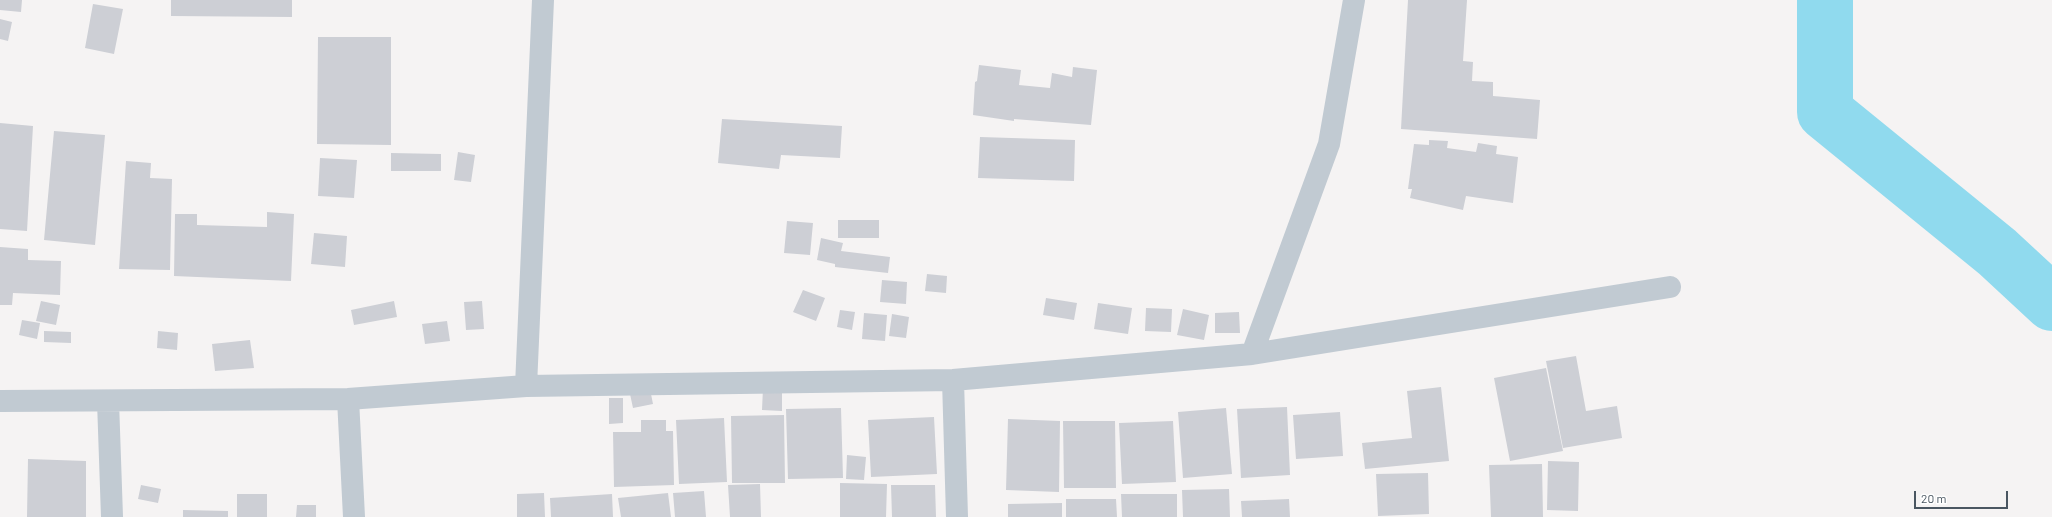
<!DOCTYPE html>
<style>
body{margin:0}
#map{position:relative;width:2052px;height:517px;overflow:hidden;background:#f5f3f3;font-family:Barlow,sans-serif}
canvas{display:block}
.scale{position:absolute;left:1914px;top:491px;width:94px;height:18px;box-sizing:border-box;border:2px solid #4a5661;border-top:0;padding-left:5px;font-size:12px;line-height:14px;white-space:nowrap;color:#4a5661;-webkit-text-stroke:3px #fff;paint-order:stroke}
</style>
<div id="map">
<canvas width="2052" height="517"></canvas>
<div class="scale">20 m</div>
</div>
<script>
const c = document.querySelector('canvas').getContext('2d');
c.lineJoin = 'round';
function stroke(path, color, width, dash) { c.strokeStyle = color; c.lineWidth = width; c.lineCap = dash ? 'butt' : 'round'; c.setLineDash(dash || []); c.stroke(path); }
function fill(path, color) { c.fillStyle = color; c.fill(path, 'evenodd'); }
const river = new Path2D(`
 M1825,0V112L1997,252L2052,303`);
const building = new Path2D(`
 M0,0H22L21,12L0,10Z
 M171,0H292V17L171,16Z
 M1408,0H1467L1463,61L1473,62L1472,81L1493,82V96L1540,100L1537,139L1401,129Z
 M93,4L123,9L114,54L85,48Z
 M0,19L12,22L8,41L0,39Z
 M318,37H391V145L317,144Z
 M979,65L1021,70L1019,85L1050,88L1052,73L1072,77L1073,67L1097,70L1091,125L1014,119V121L973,115L975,82L977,81Z
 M722,119L842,126L840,158L781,155L779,169L718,163Z
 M0,123L33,126L27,231L0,229Z
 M54,131L105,135L95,245L44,240Z
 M980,137L1075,140L1074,181L978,178Z
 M1429,140L1448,141L1447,148L1476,152L1478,143L1497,146L1496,154L1518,157L1513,203L1466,196L1463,210L1410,198L1412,189H1408L1414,144L1429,145Z
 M458,152L475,155L471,182L454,180Z
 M391,153L441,154V171H391Z
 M320,158L357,160L354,198L318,196Z
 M126,161L151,163L150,178L172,179L170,270L119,269Z
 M267,212L294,214L291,281L174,276L175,214H197V225L267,227Z
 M838,220H879V238H838Z
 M787,221L813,223L810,255L784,253Z
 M314,233L347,236L345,267L311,264Z
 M821,238L843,243L841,251L890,257L888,273L835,267V264L817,260Z
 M0,247L28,249V260L61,261L60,295L13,293L12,305H0Z
 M927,274L947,276L946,293L925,291Z
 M882,280L907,282L906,304L880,302Z
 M803,290L825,298L816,321L793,312Z
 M1046,298L1077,303L1074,320L1043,315Z
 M41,301L60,305L56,325L36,321Z
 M394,301L397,317L354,325L351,310Z
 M482,301L484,329L466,330L464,302Z
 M1098,303L1132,308L1128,334L1094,329Z
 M1146,308L1172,309L1171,332L1145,331Z
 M1183,309L1209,315L1204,340L1177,335Z
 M840,310L855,312L852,330L837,327Z
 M1239,312L1240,333H1215V313Z
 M864,313L887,315L885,341L862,339Z
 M892,314L909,317L906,338L889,336Z
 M22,320L40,323L37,339L19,335Z
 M447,321L450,341L425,344L422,324Z
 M44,331L71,332V343L44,342Z
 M158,331L178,333L177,350L157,348Z
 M250,340L254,368L215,371L212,344Z
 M1576,356L1586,411L1617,406L1622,438L1563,448L1546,361Z
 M1546,368L1563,451L1510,461L1494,378Z
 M1441,387L1449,461L1365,469L1362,443L1412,438L1407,391Z
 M763,388L782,389V411L762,410Z
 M650,389L653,404L633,408L630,394Z
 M609,398H623V423L609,424Z
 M1287,407L1290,475L1241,478L1237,409Z
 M841,408L843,478L788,479L786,409Z
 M1226,408L1232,474L1183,478L1178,412Z
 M1340,412L1343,456L1296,459L1293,415Z
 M784,415L785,483H732L731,416Z
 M934,417L937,474L871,477L868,420Z
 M724,418L727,482L679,484L676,420Z
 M1008,419L1060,421L1059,492L1006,490Z
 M641,420H666V431H673L674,485L614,487L613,432H641Z
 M1063,421H1115L1116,488H1064Z
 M1173,421L1176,482L1122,484L1119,423Z
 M847,455L866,457L864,480L846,479Z
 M28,459L86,461V517H27Z
 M1548,461L1579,462L1578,511L1547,510Z
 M1542,464L1543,517H1491L1489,465Z
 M1428,473L1429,514L1378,516L1376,474Z
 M840,483L887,484L886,517H840Z
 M760,484L761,517H730L728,485Z
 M141,485L161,489L158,503L138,499Z
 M891,485H935L936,517H892Z
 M1229,489L1230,517H1183L1182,490Z
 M704,491L706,517H675L673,493Z
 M544,493L545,517H517V494Z
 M668,493L671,517H621L618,498Z
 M237,494H267V517H237Z
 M612,494L613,517H551L550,498Z
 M1121,494H1177V517H1122Z
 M1066,499H1116L1117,517H1066Z
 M1289,499L1290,517H1242L1241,501Z
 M1062,503V517H1008V504Z
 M297,505H316V517H296Z
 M183,510L228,511V517H183Z`);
const street = new Path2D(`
 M1252,354L1329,144L1354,0
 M953,380L957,517
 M526,386L953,380L1252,354L1670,287
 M348,399L354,517
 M0,401L348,399L526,386L543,0
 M108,401L112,517`);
stroke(river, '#90daee', 56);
fill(building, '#cdcfd5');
stroke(street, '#c1cad2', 22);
</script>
